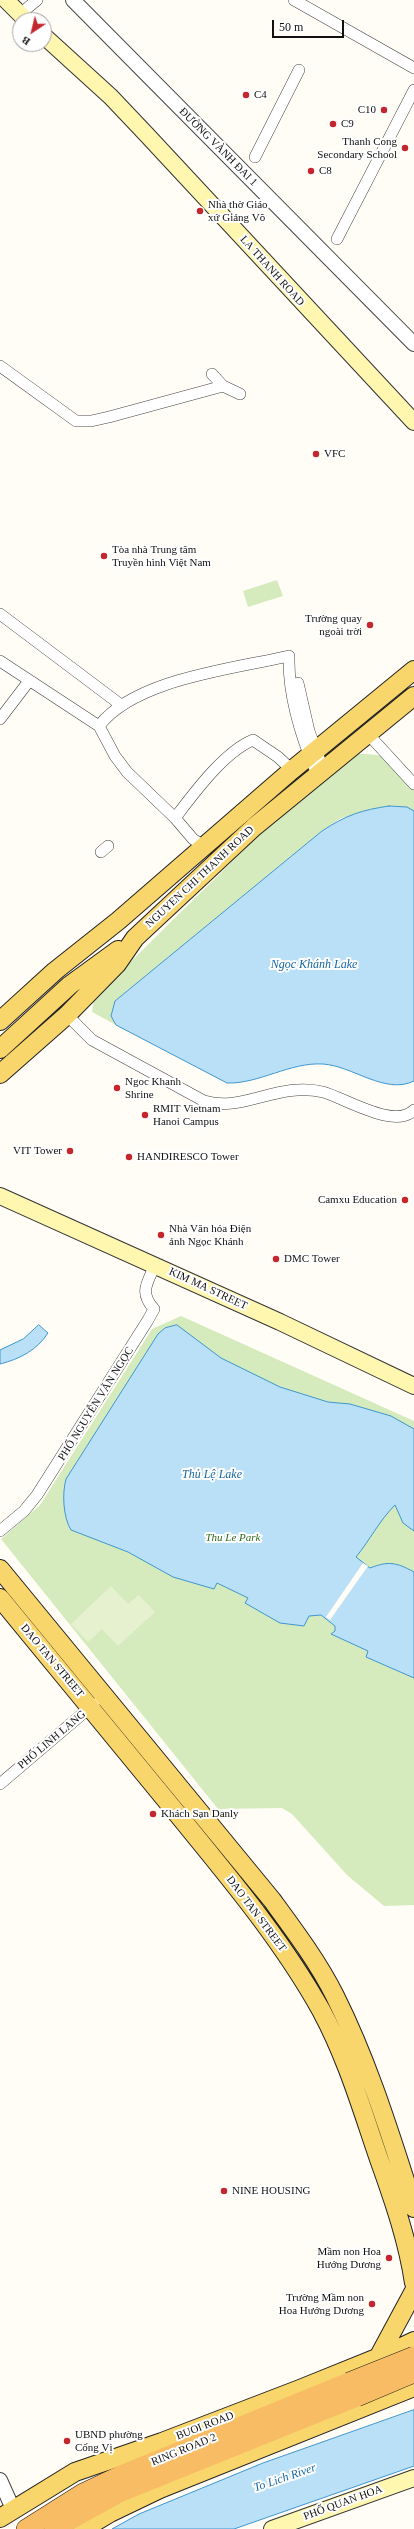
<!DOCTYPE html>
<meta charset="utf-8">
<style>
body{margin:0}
#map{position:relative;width:414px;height:2529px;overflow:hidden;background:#fffdf5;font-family:"Times New Roman",serif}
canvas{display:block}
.north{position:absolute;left:12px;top:12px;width:40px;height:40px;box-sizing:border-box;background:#fff;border:1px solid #a0a0a0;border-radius:50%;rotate:215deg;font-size:11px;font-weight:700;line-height:16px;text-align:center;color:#111}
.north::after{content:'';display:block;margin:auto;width:14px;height:18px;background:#c4262e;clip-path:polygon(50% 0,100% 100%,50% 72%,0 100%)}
.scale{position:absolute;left:272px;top:20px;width:72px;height:18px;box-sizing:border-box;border:2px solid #111;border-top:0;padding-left:5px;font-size:12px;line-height:14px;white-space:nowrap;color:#111;-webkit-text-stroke:3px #fff;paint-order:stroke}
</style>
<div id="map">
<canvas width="414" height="2529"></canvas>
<div class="north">B</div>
<div class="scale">50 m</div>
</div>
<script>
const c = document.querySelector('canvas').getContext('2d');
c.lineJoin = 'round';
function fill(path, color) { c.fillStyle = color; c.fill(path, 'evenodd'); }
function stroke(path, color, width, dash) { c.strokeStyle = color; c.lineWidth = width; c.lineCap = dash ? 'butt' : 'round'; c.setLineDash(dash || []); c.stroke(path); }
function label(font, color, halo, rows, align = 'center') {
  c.font = font + ' "Times New Roman",serif'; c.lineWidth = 4; c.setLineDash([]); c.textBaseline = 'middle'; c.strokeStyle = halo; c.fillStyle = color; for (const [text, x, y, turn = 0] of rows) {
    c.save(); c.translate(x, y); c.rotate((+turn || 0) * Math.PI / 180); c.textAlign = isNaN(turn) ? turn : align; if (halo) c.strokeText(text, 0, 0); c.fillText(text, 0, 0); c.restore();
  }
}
const green = new Path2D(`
 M277,580L283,596L248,607L243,591Z
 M358,754C389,754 392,759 414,778V811L407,807L341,818L322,831L115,1001L111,1016L116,1025L92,1012L94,999L103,989L262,832L342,763Z
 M181,1316L414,1421V1905L384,1906L347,1875L292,1814L282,1808L218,1809L1,1539L40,1505L152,1329Z`);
const pitch = new Path2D(`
 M111,1586L128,1604L139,1595L155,1612L118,1646L102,1629L88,1642L71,1624Z`);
const water = new Path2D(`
 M389,806L407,807L414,811V1081C385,1095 353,1066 323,1064C290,1062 259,1084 227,1083L116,1025L111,1016L115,1001L322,831C346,815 362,810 389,806Z
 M39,1325L48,1333C37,1350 20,1359 0,1364V1350L23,1339Z
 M177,1325L221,1358L280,1387L328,1402L350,1404L391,1416L414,1429V1531L403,1523L395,1505C379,1521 370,1540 356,1557L370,1568C388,1561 396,1562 414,1572V1678L366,1657L368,1651L331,1634L335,1631V1626L321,1615L309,1616L304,1626L280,1623L245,1603L248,1598L217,1583L214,1589L173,1577L128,1552L71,1530C63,1517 62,1493 66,1479L158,1334L165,1328Z
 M414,2410V2466L234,2529H112L139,2514L263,2463Z`);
const pier = new Path2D(`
 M363,1563L368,1566L330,1620L326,1617Z`);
const minor = new Path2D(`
 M294,0L414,68
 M20,14L37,0
 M255,157L299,70
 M337,239L414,90
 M0,366L76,421H91L109,417L223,386L240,394
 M212,374L223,386
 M0,614L121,705
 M289,656C288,696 301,737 317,774
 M0,661L99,726L115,756L127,772L175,818L193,839L205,847
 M298,683L309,731L323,769
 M0,719L29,681
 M99,726C135,679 233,669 289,656
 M368,734L414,784
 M175,818C194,793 224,752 253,740L278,757L292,770
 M101,852L108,846
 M67,1015L92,1040L204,1101C242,1113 279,1081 323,1092C345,1098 395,1130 414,1110
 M0,1531L24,1511L37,1495L148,1320L154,1309C139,1292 147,1284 155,1265
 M0,1784L94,1704`);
const tertiary = new Path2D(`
 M73,0L414,344
 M0,2480L13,2509`);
const secondary = new Path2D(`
 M6,0L26,20
 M44,36L111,97L147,135L414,422
 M0,1196L280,1322L414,1386
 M272,2529L414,2478`);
const primary = new Path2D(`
 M0,1021L55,971L118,921L292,770L414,670
 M0,1049L70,985L118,950
 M0,1074L67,1015L117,964L135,938L254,827L414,696
 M0,1569L272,1900C294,1930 318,1962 335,1996C369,2064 391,2137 414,2208
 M0,1598C61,1673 123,1747 184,1822C233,1882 283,1942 321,2010C347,2058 362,2110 380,2162C394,2201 408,2242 414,2283
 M379,2356L414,2291
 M0,2518L75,2472L162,2442L300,2389L389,2353L414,2341
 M83,2529L110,2513L160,2489L414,2387`);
const trunk = new Path2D(`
 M26,2529L83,2493L121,2475L349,2382
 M54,2529L119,2493L357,2397`);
const trunkBridge = new Path2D(`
 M349,2382L414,2356
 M357,2397L414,2373`);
const markers = [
 [246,95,4,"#c4262e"],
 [384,110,4,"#c4262e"],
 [333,124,4,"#c4262e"],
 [405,148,4,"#c4262e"],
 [311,171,4,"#c4262e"],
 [200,211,4,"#c4262e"],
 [316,454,4,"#c4262e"],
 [104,556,4,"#c4262e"],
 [370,625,4,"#c4262e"],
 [117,1088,4,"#c4262e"],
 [145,1115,4,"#c4262e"],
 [70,1151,4,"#c4262e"],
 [129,1157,4,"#c4262e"],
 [405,1200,4,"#c4262e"],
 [161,1235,4,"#c4262e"],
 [276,1259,4,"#c4262e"],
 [153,1814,4,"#c4262e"],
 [224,2191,4,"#c4262e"],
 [389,2258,4,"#c4262e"],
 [372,2304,4,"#c4262e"],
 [67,2441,4,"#c4262e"]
];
const poiNames = [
 ["C4",254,95],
 ["C10",376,110,"right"],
 ["C9",341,124],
 ["Thanh Cong",397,142,"right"],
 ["Secondary School",397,155,"right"],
 ["C8",319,171],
 ["Nhà thờ Giáo",208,205],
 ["xứ Giảng Võ",208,218],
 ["VFC",324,454],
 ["Tòa nhà Trung tâm",112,550],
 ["Truyền hình Việt Nam",112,563],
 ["Trường quay",362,619,"right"],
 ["ngoài trời",362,632,"right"],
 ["Ngoc Khanh",125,1082],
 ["Shrine",125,1095],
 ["RMIT Vietnam",153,1109],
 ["Hanoi Campus",153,1122],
 ["VIT Tower",62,1151,"right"],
 ["HANDIRESCO Tower",137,1157],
 ["Camxu Education",397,1200,"right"],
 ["Nhà Văn hóa Điện",169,1229],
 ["ảnh Ngọc Khánh",169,1242],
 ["DMC Tower",284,1259],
 ["Khách Sạn Danly",161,1814],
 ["NINE HOUSING",232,2191],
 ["Mầm non Hoa",381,2252,"right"],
 ["Hướng Dương",381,2265,"right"],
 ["Trường Mầm non",364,2298,"right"],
 ["Hoa Hướng Dương",364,2311,"right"],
 ["UBND phường",75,2435],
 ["Cống Vị",75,2448]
];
const streetNames = [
 ["ĐƯỜNG VÀNH ĐAI 1",218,147,45],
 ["LA THANH ROAD",272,271,48],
 ["NGUYEN CHI THANH ROAD",200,877,-43],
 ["KIM MA STREET",208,1289,25],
 ["PHỐ NGUYỄN VĂN NGỌC",96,1404,-58],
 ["DAO TAN STREET",52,1661,50],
 ["PHỐ LINH LANG",52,1740,-40],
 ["DAO TAN STREET",256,1914,53],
 ["BUOI ROAD",205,2426,-21],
 ["RING ROAD 2",184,2450,-22],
 ["PHỐ QUAN HOA",343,2503,-20]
];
const parkNames = [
 ["Thu Le Park",233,1538]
];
const waterNames = [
 ["Ngọc Khánh Lake",314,965],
 ["Thủ Lệ Lake",212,1475],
 ["To Lich River",285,2478,-19]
];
fill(green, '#d5ebbd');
fill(pitch, '#e6f2cf');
fill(water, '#b9e0f7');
stroke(water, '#3f96cf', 1);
fill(pier, '#fffdf5');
stroke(minor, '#444', 12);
stroke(tertiary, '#444', 16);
stroke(secondary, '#333', 18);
stroke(primary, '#222', 20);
stroke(trunk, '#222', 20);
stroke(minor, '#fff', 11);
stroke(tertiary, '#fff', 14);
stroke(secondary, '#fff6b0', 16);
stroke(primary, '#f9d66b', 18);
stroke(trunk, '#f7bc64', 19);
stroke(trunkBridge, '#222', 20, []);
stroke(trunkBridge, '#f7bc64', 19);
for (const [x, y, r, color] of markers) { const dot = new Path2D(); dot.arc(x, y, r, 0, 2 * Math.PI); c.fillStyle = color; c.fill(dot); stroke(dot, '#fff', 1.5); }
label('11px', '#111', '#fff', poiNames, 'left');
label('11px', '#111', '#fff', streetNames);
label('italic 11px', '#2f6b1f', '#fff', parkNames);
label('italic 12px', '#1768a6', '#fff', waterNames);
</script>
